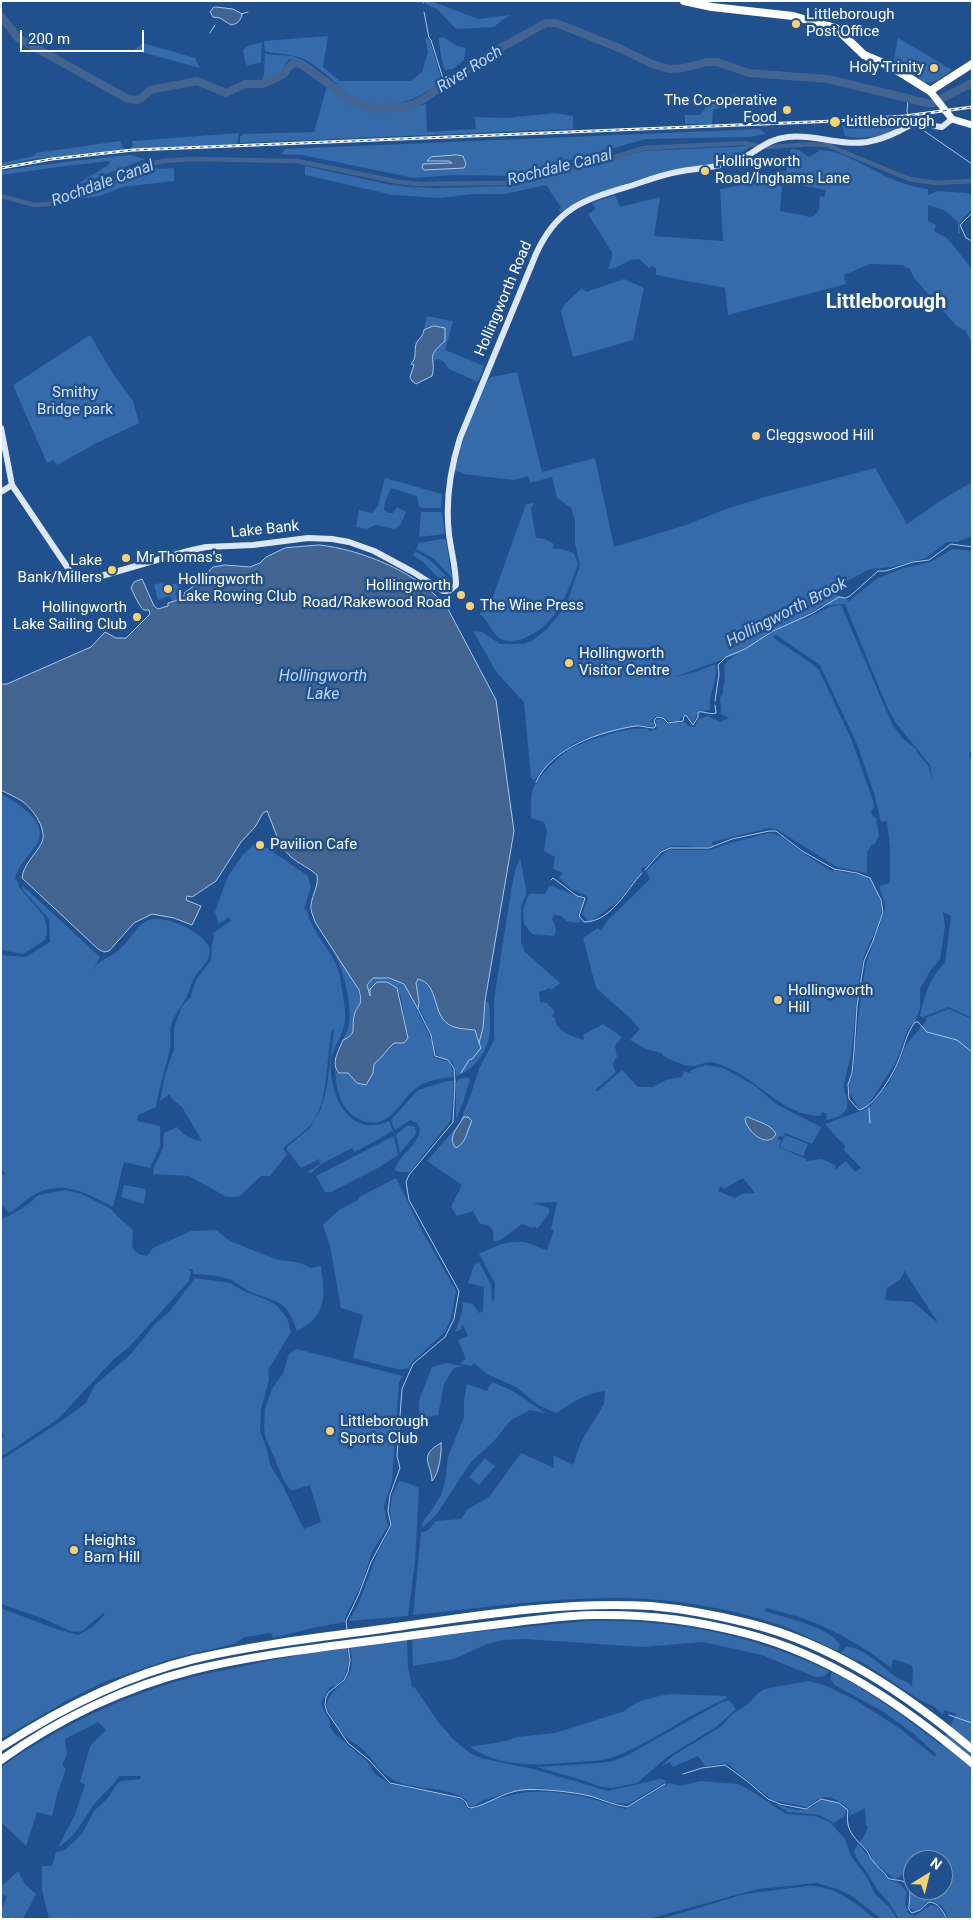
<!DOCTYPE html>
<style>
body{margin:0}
#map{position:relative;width:973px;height:1920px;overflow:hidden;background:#21508e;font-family:Roboto,sans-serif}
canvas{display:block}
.frame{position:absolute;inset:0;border:2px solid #fff;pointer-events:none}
.north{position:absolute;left:903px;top:1850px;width:50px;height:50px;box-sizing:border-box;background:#21508e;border:1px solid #7a96bb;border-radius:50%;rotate:36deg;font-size:14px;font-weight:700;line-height:20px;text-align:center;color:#fff}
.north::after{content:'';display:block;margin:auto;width:18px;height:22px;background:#f8d272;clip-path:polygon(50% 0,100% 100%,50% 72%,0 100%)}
.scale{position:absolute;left:20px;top:30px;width:124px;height:22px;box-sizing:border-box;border:2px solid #fff;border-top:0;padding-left:6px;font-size:15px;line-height:18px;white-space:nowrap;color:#fff;-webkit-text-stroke:4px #21508e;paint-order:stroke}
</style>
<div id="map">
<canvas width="973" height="1920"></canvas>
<div class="frame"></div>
<div class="north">N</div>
<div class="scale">200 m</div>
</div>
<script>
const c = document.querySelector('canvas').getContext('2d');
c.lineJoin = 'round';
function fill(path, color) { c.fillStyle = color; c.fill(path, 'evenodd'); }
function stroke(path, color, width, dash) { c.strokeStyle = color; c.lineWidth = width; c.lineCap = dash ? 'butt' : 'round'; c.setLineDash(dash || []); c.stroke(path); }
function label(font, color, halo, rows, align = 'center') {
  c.font = font + ' Roboto,sans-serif'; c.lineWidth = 5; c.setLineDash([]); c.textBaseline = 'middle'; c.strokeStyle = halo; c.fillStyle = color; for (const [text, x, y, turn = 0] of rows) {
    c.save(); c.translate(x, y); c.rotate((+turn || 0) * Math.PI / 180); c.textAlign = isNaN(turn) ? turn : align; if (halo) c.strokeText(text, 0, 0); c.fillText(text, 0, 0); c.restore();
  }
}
const green = new Path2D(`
 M426,1H431L478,19L510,15L501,21L494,27L456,29L437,9L425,4Z
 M328,36L323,67L340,81H411L422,72L428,52L425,37L430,41L442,81C420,99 382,117 354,97C337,86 324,70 306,60C293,53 279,55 265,51L264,41Z
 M444,37L455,45L466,48L464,60L453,69L445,70C443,66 438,42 439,38Z
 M898,38L952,70C943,77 933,86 921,81L893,62Z
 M262,42L261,63L247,65L245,62L243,50L248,46Z
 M143,43L195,58L200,68L134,50Z
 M265,54L292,56L303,60L362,103L354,100L309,67L290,59L286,62L282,74L261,83L264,74Z
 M327,86C334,91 341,98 349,102C373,116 401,111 426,104L427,132L476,129L475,117L507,118L555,113L573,116V129L240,143V136L244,134L314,132Z
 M736,94L737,108L734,106L713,109L712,124H685V115H699L705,109L706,99L724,97Z
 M905,121C891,137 864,140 845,136L842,126Z
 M759,129L766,134L749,137L646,139L515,176L453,175L414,178L302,155L281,154L285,149Z
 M239,133L237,144L131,149L133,145L132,141Z
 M120,141L124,150L34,159L1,166V163L34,156L36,153Z
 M751,146L734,158L722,162L677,169L649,176L596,194L561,212L558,210L561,207L546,185L505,194H473L439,198L393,195L305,175V166L386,184L409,187L436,188L513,186L644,151Z
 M791,149L799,150L809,157L821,150C844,151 869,169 890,178C902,184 914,187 928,189V195L938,191L967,193L972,195V209L959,223L960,233H958V222L946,211L928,205V221L936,225L934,231L947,238L972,269V344L966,331L957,326L943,311L914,278L910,269L902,265L870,264L844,275L846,284L728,315L725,288L656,275V268L653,266L649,268L639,259C627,258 619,269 608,269L613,254L588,214L596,209L592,203L615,195L620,207L660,197L654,236L723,241L720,189L763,181L764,183L779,181L782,188L780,211L810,217L814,216L819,210L820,196L824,197L826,190L785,182L778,171L786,172Z
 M130,155L145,159L81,184L79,183L110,164L109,161L65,166L1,175V171C44,164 87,159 130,155Z
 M155,167L158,169L174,168V181L122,187L100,196L79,199V195C105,188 128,172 155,167Z
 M624,279L644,288L633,340L573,357L561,312L564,305L582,288L586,292Z
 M427,316L453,321L445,350L484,366L478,382L449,369L444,362L438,359L434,361L433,369C430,356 434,350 445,341L434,326L424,330Z
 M90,335L112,372L133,401L139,423L95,444L57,465L53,460L47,463L13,385Z
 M517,372L542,472L595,458L614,547L686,525L726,509L765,497L875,468L907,524L940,501L972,482V536L957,542H947L926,558L892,567L870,569L839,585L823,587L849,601L878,578L904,568L930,562L953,549L972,551V745L969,757L972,760V1018L949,1007L923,1017L920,1016C925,995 929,978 945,963L951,916L943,912L945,926L940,959L930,971L920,989V1009L915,1021L908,1029L896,1062L866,1108L861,1110L858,1107L850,1093L849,1084L853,1073L858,1019L866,963L885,910V904L879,886L890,883V848L887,821L881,822L874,793L857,744L820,665L776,635L773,636L775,639L811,663L819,670L852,741L873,801L874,807L871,811L872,815L876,818L879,836L874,845L872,844L867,853V873L837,867L776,829L769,828L712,842L713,846C698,850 680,842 666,848C658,852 652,861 646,867L641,868L642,872L616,903L591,921H588L582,914L588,899L587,896L571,889L559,878L563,873L553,869L555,857L544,851L547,831L544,822L531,818C531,809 530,797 533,789C537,778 556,760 565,752L567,753L566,751C585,741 627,726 648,729L649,731L657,729L656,720L662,719L668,724L685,722L688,726L695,727L698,719L708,716L720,722L729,718L721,714L720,698L723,693V686L725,682L724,666L727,661L738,654L674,677L696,672L715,664C719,679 708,694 710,710L698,711L693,723L687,714L684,715L678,722L669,721L660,716H656L651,721L655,724V727L638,725L585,739L573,744L553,758L534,781L531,778L524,702L497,673L473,631L482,632L500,644H523L532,641L547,629L566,606L580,565L575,544V521L571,508L557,498L552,477L530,483L528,476L514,480L462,474L461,472L454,471L464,437L486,383L491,377ZM845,604L887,707L896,723L930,765L933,781L928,765L918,754L916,749L903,739L893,726L841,605L830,607L799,622L821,606Z
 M385,478L442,494L441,508H422L419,506L417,496L391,488L385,502L384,510L388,513H393L397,507L406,512L401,524L395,529L376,525L366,529L356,527L359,510L372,513L378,506Z
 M534,503L531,509L536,538L545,539L554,544L553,549H561L574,553L578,564C567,594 557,624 527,637C519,641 510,643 501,639C491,634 490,620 479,614L489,608L526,504Z
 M421,512H442L445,534L419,537Z
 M442,539L446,540L452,578L433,558L416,549L419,543Z
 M415,551L431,561L451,581L445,585L423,562L413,555Z
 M163,582L164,587L180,582L182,592L176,593L177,600L172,601L170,596L158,600L154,585Z
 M1,794C18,803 51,823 36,845C29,856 18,866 15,878L18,882L19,887L43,915C47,923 48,933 45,940L23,954L1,950Z
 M769,833C783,834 791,845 803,853C813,860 823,866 833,872V870L866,876C873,882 882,901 882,910C880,929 866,945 862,964C856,994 855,1024 851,1055C850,1062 843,1083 844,1088C845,1096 850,1102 846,1110C842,1116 833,1119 826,1120L827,1114L822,1112L820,1116C782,1115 761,1082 728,1068C723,1066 715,1062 710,1062C705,1062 700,1065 695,1066C684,1067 671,1060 662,1055V1053L646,1049L630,1040L640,1029L630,1018L596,988L583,938L598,928L601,931L607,921L650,879L646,871L668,850H711L727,844Z
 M254,844L259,851L266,847L308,876L311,887L304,909L307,910C312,936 336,952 340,978C342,992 346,1007 345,1020C344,1035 333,1046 331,1060C328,1093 349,1140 389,1121L393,1131L355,1152L352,1148L321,1164L311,1173L307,1172L320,1164L319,1159L301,1168L287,1150V1147L310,1128L321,1109L327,1086L334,1030L332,1029C326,1056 329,1105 310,1126C302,1134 291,1141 283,1148L287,1154L270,1176H261L240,1196L232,1197L225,1196L189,1176L153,1174L154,1167L163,1148L164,1133L177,1127C184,1135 191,1140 202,1141L182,1107L171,1098L170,1094L160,1101L165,1075L174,1049V1028L182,1006L191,997V995L196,980L211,960L212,945L214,937L213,933L231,921L229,917L219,924L215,912L228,876L242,856Z
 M520,858L526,889V895L521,906V942L525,952L560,983L551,990L550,988L539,992L540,1002L547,1003L555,1012L552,1016L555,1018C555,1031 573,1037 584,1040L583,1035L603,1024L622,1037L615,1046L617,1057C612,1063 612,1065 616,1072L595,1090L598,1091L622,1070L638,1087H653L666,1080L682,1077L684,1071L690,1073L691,1070L706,1065L723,1068L754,1085L776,1104L821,1127L812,1144L785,1133L783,1137L779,1136L777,1139L781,1141L779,1147L806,1159V1161L822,1159L835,1165V1170L846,1161L855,1172L861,1168L844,1150L845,1146L841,1141L839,1140L825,1124L869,1108L888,1084L899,1063L906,1045L927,1020L925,1018L949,1009L972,1019V1919H949L942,1906L932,1901C924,1901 923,1909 915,1911L910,1909C906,1896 920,1886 903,1875L895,1879L892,1877L874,1862L869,1851L859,1843L866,1833L868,1826H866L865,1808L849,1816L850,1810C843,1803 830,1794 821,1798C816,1800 811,1804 807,1807L772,1800L728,1764C722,1762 713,1766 705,1766L698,1756L673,1767L670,1762L661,1766L674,1755L722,1726L731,1715L748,1704L757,1694L765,1689L808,1681L824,1685L854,1699L902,1730L935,1757L936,1754L914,1734L882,1711L835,1685L830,1679L832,1672C871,1692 906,1718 941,1745L956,1714L945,1710L942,1714L935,1707L920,1700L865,1664L841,1653L846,1647C861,1645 884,1668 896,1677C902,1681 906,1680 912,1687L913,1670L911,1665L893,1659L891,1668C868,1649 835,1630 807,1620C794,1615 780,1612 766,1608L765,1611C783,1617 832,1628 840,1645L838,1651C819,1643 802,1633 783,1626C731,1608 676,1599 622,1598C553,1597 482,1608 413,1615L421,1532L427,1531L436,1521L461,1519L468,1509L489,1497L521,1453L554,1468L553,1455L573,1465L581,1442L604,1404L605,1391C586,1393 572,1402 557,1413L540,1406L516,1387L487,1374L474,1363L471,1366L462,1364L461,1362L466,1359L458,1340L468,1336L463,1325L461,1326L462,1329L455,1332L462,1312L463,1302L473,1304L479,1313L483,1311L484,1287L468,1283L474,1265L478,1263L480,1264L491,1285L492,1301L494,1300L495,1283L479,1254C493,1247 507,1240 524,1242C532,1244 540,1248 547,1250L554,1230L551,1229L557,1202L533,1203L549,1208V1214L537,1229L534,1226L533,1228L522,1224L502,1239L494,1242L493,1230L488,1225L480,1224L473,1211L457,1216L451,1207L462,1185L427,1161L459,1124L470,1097L479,1069L494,1040V1000L511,891L515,870ZM751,1119L769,1126L776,1134L770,1141H766L759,1137ZM743,1178L755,1193L742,1194L735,1198L718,1191L720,1186L724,1189ZM905,1270L907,1275L939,1324L913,1302L885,1300L887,1288L900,1280ZM913,1860H943V1890H913Z
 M22,885L100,957L93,970C101,957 110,959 120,949C130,940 135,926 149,920C164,914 203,932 209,947C213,961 198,969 193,980C190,986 189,993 186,998C181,1007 174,1015 171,1025C169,1032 172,1040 170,1048C166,1068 159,1087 156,1107L138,1115L137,1121L160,1126V1146L150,1168L124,1162L113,1207C89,1194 61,1178 34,1195C24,1200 18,1208 9,1213L1,1203V1176L5,1174L1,1167V955L26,957L50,942L49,919L23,890Z
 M549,886H553L582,899L583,902L578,915L581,921L579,923L567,921L561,916L554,915L552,919C555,925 558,930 554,936L532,934L524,924L523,910L529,894H545Z
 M333,951L354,980L361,1000L359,1008L355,1013L353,1032L351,1036L342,1043L337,1054C339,1045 345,1037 348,1029C354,1010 343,967 333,951Z
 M381,977L400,982L406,986L432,1042L434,1057L451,1063L453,1077C442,1078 429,1080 419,1086C406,1094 399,1110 386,1119C371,1128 351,1119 343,1104C337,1092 335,1079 335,1066L336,1071L342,1074L348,1073L354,1079L374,1071V1064C381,1057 386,1050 394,1043H401L408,1038L401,996L395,986C383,980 369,979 370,997L367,992L368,983L373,978Z
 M420,979L430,987L437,1002L438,1010L451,1025L475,1030L478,1043L483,1028L485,1001L489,1003C490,1012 490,1022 490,1031C489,1050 474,1071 456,1076C455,1054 446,1064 436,1054L432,1036L419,1007L416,983L417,980Z
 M467,1077L470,1079L463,1103L456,1119V1084L458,1079Z
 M447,1081H454L451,1120L410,1172H400L395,1170C398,1154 429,1138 417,1123L410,1120L395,1130L391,1120L418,1090Z
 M408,1125L415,1127L416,1134L400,1153L396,1135Z
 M785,1135L808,1144L803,1156L780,1147Z
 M394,1136L398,1155L378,1168L331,1192H325L316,1176Z
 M396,1178L421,1229L456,1291L451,1318L445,1332L412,1362L409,1368L401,1370L353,1358L363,1315L341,1308L330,1246L323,1225L339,1210L358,1200L359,1197Z
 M124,1185L146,1189L144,1204L121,1197Z
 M65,1190L82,1194L111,1209L118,1217L133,1230L132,1247L138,1254L147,1256L153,1248L191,1231L216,1230L230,1241L275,1259L301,1263L311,1268L321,1266C325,1296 328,1315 297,1331C285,1297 278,1304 249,1291C241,1287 235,1280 225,1278C216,1275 204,1275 194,1274L192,1269H189L191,1272L189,1281L129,1347L113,1360L58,1419L1,1457V1438L4,1437L1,1428V1220L23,1208L39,1195Z
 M195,1278L230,1283L244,1291L267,1300L276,1305L287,1318L291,1332L268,1370L269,1380L261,1409L260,1431L268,1453L270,1465L283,1486L304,1529L321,1522L310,1485L291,1491L284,1481L265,1436L264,1426L265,1409L272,1389L283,1373L289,1354L296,1349L403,1376L399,1383L392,1481L384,1507L388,1526L372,1552L362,1584L346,1615L345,1622L312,1628L273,1638L271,1633L245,1637L234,1644L174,1658L104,1682L66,1701L1,1739V1608L53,1628L78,1635L93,1627L105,1614L103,1613L82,1631L77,1632L70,1631L42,1618L1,1604V1460L60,1422L86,1403L95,1385L130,1355L155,1324L170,1311Z
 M446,1363L462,1366L454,1368L444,1384L438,1415L428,1417L419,1423V1400L432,1367Z
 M492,1382L513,1391L542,1411L550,1414L530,1410L511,1420L494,1441L471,1462L437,1514L422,1528L423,1521L430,1513L441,1495L445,1482L448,1457L464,1417V1400L467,1384L487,1391Z
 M485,1458L495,1466L479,1485L469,1477Z
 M399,1481L408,1483L419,1488L415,1561L408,1616L349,1621L360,1600L377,1554L392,1525L390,1511L392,1495Z
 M587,1621C674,1619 750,1634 829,1671L825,1676L815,1677L762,1655L703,1642L643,1647L524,1639L504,1640L487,1644L454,1659L413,1666L412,1638Z
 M407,1638L408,1667L412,1687L415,1688L439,1723L454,1740L470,1753L481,1758L533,1769L608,1791L660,1779L667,1781L628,1804L615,1803L588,1795L539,1788L510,1792L482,1801L472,1807L468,1805L467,1800C448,1787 422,1790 401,1783C383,1778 374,1760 361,1748C357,1744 350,1742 346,1737C338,1729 332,1718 327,1708C326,1690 347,1686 351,1669C353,1661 351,1653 350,1645Z
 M346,1645L349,1663L345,1676L337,1685L330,1687L322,1701V1706L330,1722V1727L335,1734L367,1761L375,1774L390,1784L454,1797L463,1801L468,1809C477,1809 482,1804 489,1801C498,1798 507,1796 516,1794C550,1786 593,1798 625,1809L669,1783L680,1786L700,1781L738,1784L750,1790L786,1814L815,1816L830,1822L845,1839L851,1856L868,1879L875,1894L890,1908L897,1919H881L852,1896L840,1890L817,1883L758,1889L648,1919H49L42,1890V1866H52L56,1852L65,1850L82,1834L94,1811L107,1799L117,1784L121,1781L140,1779L141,1776H119C114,1785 103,1794 96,1802C84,1817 76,1838 58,1847L74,1817L85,1785L80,1782L90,1746L106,1730L98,1722L65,1739L67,1754L62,1765L66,1769L57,1795L52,1816L37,1812L26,1846L1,1822V1767C63,1724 132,1691 205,1674Z
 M672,1694L726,1696L727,1698C689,1714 657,1739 619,1755C606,1761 591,1761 578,1762C542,1765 501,1769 470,1747L506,1741L517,1737L555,1733L625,1711C635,1700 658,1696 672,1694Z
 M729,1700L736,1709L716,1727L667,1757L637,1783L612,1788L602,1787L576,1778L536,1767L600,1763L613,1761L628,1755L720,1703Z
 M820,1800C829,1800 840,1803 847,1809C846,1817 840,1819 834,1823L820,1815L788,1812L775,1804C794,1809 805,1816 820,1800Z
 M858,1844L888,1879L900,1884L907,1891L905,1903L908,1913L915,1916L931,1905C940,1906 942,1912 946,1919H899L890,1904L876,1888L868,1874L857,1859L854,1851Z
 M18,1871L25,1884L36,1894L23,1919H1V1909L7,1897L1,1894V1887Z
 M807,1886C835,1885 855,1903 875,1919H661L745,1894Z`);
const water = new Path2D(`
 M216,7L233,9L242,14C241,21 237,24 231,25L220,18L213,17L210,12L213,8Z
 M457,155L463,156L466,164L464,168L424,170L422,168L423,164L452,163L449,161H427L431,157Z
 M434,326L445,328V341C424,359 437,357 432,376L416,384L412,381L410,377L414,365L411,364C417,358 414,352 416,344C418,339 423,337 424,330Z
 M319,545C361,549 422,574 448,609L496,700L514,831L485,1001L483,1028L479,1043L475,1030C467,1029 455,1029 448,1024C432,1013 439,984 418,979L416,983L419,1002L418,1009L404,984L389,978H373L367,985L370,996V989L377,982H387L397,988L408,1038L404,1043H394C386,1050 382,1058 374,1064L373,1073L366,1085L357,1083L348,1073H339C330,1063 339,1051 343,1040C358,1034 351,1028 354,1017C356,1003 364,1009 359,990L315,922C314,917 310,911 311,905C312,895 319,886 317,875C310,868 299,864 291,857C278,845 274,827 267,811L263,813L255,827L241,842L216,881L192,897L187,896L186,900L201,906L192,925L174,918L152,914L134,923L109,951L104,952L98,949L22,878C23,865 35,855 41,844C49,831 33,809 22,801C16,797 8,794 1,790V684H7L91,647L105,632L116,638H126L150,614L149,610H144C140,608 133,592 131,588L134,582L142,579L154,606L158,609L168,606V603L178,600L179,597L185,595L184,593L198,583L213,567L225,565L250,567L260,563L266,557L285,548Z
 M464,1117H468L472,1121C466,1132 467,1142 456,1148C446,1138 459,1126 464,1117Z
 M748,1117C758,1122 771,1124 776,1134C768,1150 746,1131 745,1119Z
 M441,1443C442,1453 439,1474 432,1481C432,1464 417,1456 441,1443Z`);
const stream = new Path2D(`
 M423,1V3
 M424,12L429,38L431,40L445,85
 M241,14L248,12
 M210,33L215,25
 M908,99L907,112L912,122
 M917,126L972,164
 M972,213L960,225L966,238L972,241
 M715,701L719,674L718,665L726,657L745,649L773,631L811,614L839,597L846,598L850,596L878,571H886L913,562L929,560L951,544L972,547
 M536,782C552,747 600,732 635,726C641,725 647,728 654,728L656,726L654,720L657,717L663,718L668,723L683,721L684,716L686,715L693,725L698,717V712C705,711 709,715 716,713L715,705
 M645,870L661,852L670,848H709L732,839L769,831H776L802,851L834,869L857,873L870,878L881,900L883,912L873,941L864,961L857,1006L854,1052L852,1073L848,1084L849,1099L859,1110C874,1107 892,1076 898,1062C904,1048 906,1034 915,1022H918L927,1032L957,1040L972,1052
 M551,880L553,878L577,896L585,898L579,916L584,922C611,922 626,890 642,873
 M461,1073L469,1060L472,1059L481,1048L479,1043
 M869,1108L870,1123
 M347,1630L346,1621L359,1594L371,1562L391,1525L388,1511L390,1495L400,1468L397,1456L402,1389L413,1364L445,1337L454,1319L459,1291L409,1200L406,1182L409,1175L453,1122L455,1083L454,1068L448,1060L435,1056L431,1035L418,1009
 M348,1646L350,1661L348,1672L344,1680L329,1692L326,1697L325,1705L327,1712L348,1743L369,1760L390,1783L461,1798L466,1802L468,1807L471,1808C487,1805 503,1792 522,1790C539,1788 573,1792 590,1796C603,1800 614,1805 627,1807L665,1784
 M949,1715L972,1723
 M683,1774L702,1768L725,1765L747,1781L768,1799L780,1804L806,1809L821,1799L839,1803L848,1810C845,1831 854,1837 867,1851C869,1854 870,1858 873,1861C877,1867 884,1871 888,1878C893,1881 900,1879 904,1882C914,1889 908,1901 909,1910L912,1913L920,1910L929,1902C939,1903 942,1910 947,1919`);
const canal = new Path2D(`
 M1,196L34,205L48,204L62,200L146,165L163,161L191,159L297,161L399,182L418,184L509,183L595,163L644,148L745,143C771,152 800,141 827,145L909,179L936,183L972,181`);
const river = new Path2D(`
 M1,16L18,38L128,99L137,100L142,98L150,90L197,81L226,93L245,84H262L270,81L284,74L288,68L295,62L302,65L354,102L376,109L401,107L412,105L422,100L495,51L546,23H556L619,48L652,64L669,69L684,68L707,62H717L749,73L828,79L931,104L972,83`);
const secondary = new Path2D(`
 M1,428L12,485L76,580L84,581L188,551L206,547L253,545L308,538L332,539L349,542L374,551L413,572L443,591H449L456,585C456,568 451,551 449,534C445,500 450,470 460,438L536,254C557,207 584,200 630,186C645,181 661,175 677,172C696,168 715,168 733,162C754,156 764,139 788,137C815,134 840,146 867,142C878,140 889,136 899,131C905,128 910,124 916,123C925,121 932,127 942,127L952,119
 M1,492L12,485`);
const primary = new Path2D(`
 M930,91L952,119L972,125`);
const highway = new Path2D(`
 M684,1L712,7L793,16L836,28L864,55L890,66L930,91L972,64
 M1,1747C60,1709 124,1676 194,1659C263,1643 333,1636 403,1626C485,1614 569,1601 651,1606C684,1609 716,1615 748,1623C833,1644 906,1694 972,1749
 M1,1760C58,1719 125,1687 193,1670C259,1654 326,1647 393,1638C435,1632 476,1627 517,1622C543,1619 569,1615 595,1615C645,1614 695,1620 744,1633C830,1655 904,1706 972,1763`);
const rail = new Path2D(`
 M1,168L52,159L133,150L835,121L905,116L972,107`);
const markers = [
 [796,24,5,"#f8d272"],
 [934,68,5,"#f8d272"],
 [787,110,5,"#f8d272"],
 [835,122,6,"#f8d272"],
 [705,171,5,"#f8d272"],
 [756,436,5,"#f8d272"],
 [126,558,5,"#f8d272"],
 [112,570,5,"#f8d272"],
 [168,589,5,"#f8d272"],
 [461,595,5,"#f8d272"],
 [470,606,5,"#f8d272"],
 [137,617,5,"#f8d272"],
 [569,663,5,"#f8d272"],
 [260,845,5,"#f8d272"],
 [778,1000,5,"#f8d272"],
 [330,1431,5,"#f8d272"],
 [74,1550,5,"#f8d272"]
];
const poiNames = [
 ["Littleborough",806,15],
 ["Post Office",806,32],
 ["Holy Trinity",924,68,"right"],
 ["The Co-operative",777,101,"right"],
 ["Food",777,118,"right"],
 ["Littleborough",846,122],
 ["Hollingworth",715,162],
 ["Road/Inghams Lane",715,179],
 ["Cleggswood Hill",766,436],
 ["Mr Thomas's",136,558],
 ["Lake",102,561,"right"],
 ["Bank/Millers",102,578,"right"],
 ["Hollingworth",178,580],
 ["Lake Rowing Club",178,597],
 ["Hollingworth",451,586,"right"],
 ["Road/Rakewood Road",451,603,"right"],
 ["The Wine Press",480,606],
 ["Hollingworth",127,608,"right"],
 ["Lake Sailing Club",127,625,"right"],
 ["Hollingworth",579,654],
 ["Visitor Centre",579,671],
 ["Pavilion Cafe",270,845],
 ["Hollingworth",788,991],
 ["Hill",788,1008],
 ["Littleborough",340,1422],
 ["Sports Club",340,1439],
 ["Heights",84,1541],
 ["Barn Hill",84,1558]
];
const streetNames = [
 ["Hollingworth Road",504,299,-67],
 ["Lake Bank",265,530,-6]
];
const parkNames = [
 ["Smithy",75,393],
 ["Bridge park",75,410]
];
const waterNames = [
 ["River Roch",470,70,-32],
 ["Rochdale Canal",560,168,-14],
 ["Rochdale Canal",103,184,-20],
 ["Hollingworth Brook",787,613,-27],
 ["Hollingworth",323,677],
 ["Lake",323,695]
];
const districtNames = [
 ["Littleborough",886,303]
];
fill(green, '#356aab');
fill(water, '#426490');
stroke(water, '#a4c6ed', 1);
stroke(stream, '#a4c6ed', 1);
stroke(canal, '#426490', 4.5);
stroke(river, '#426490', 8);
stroke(secondary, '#dce8f9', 6);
stroke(primary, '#f5f9ff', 7);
stroke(highway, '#fff', 8);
stroke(rail, '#fff', 3);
stroke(rail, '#21508e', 1, [4]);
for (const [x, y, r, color] of markers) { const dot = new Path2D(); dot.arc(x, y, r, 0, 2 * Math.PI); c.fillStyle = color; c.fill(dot); stroke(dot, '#21508e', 2); }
label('15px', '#fff', '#21508e', poiNames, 'left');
label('15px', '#fff', '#21508e', streetNames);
label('15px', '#d5e5f9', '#21508e', parkNames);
label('italic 16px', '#bcd5f3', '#21508e', waterNames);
label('bold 20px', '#fff', '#21508e', districtNames);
</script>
